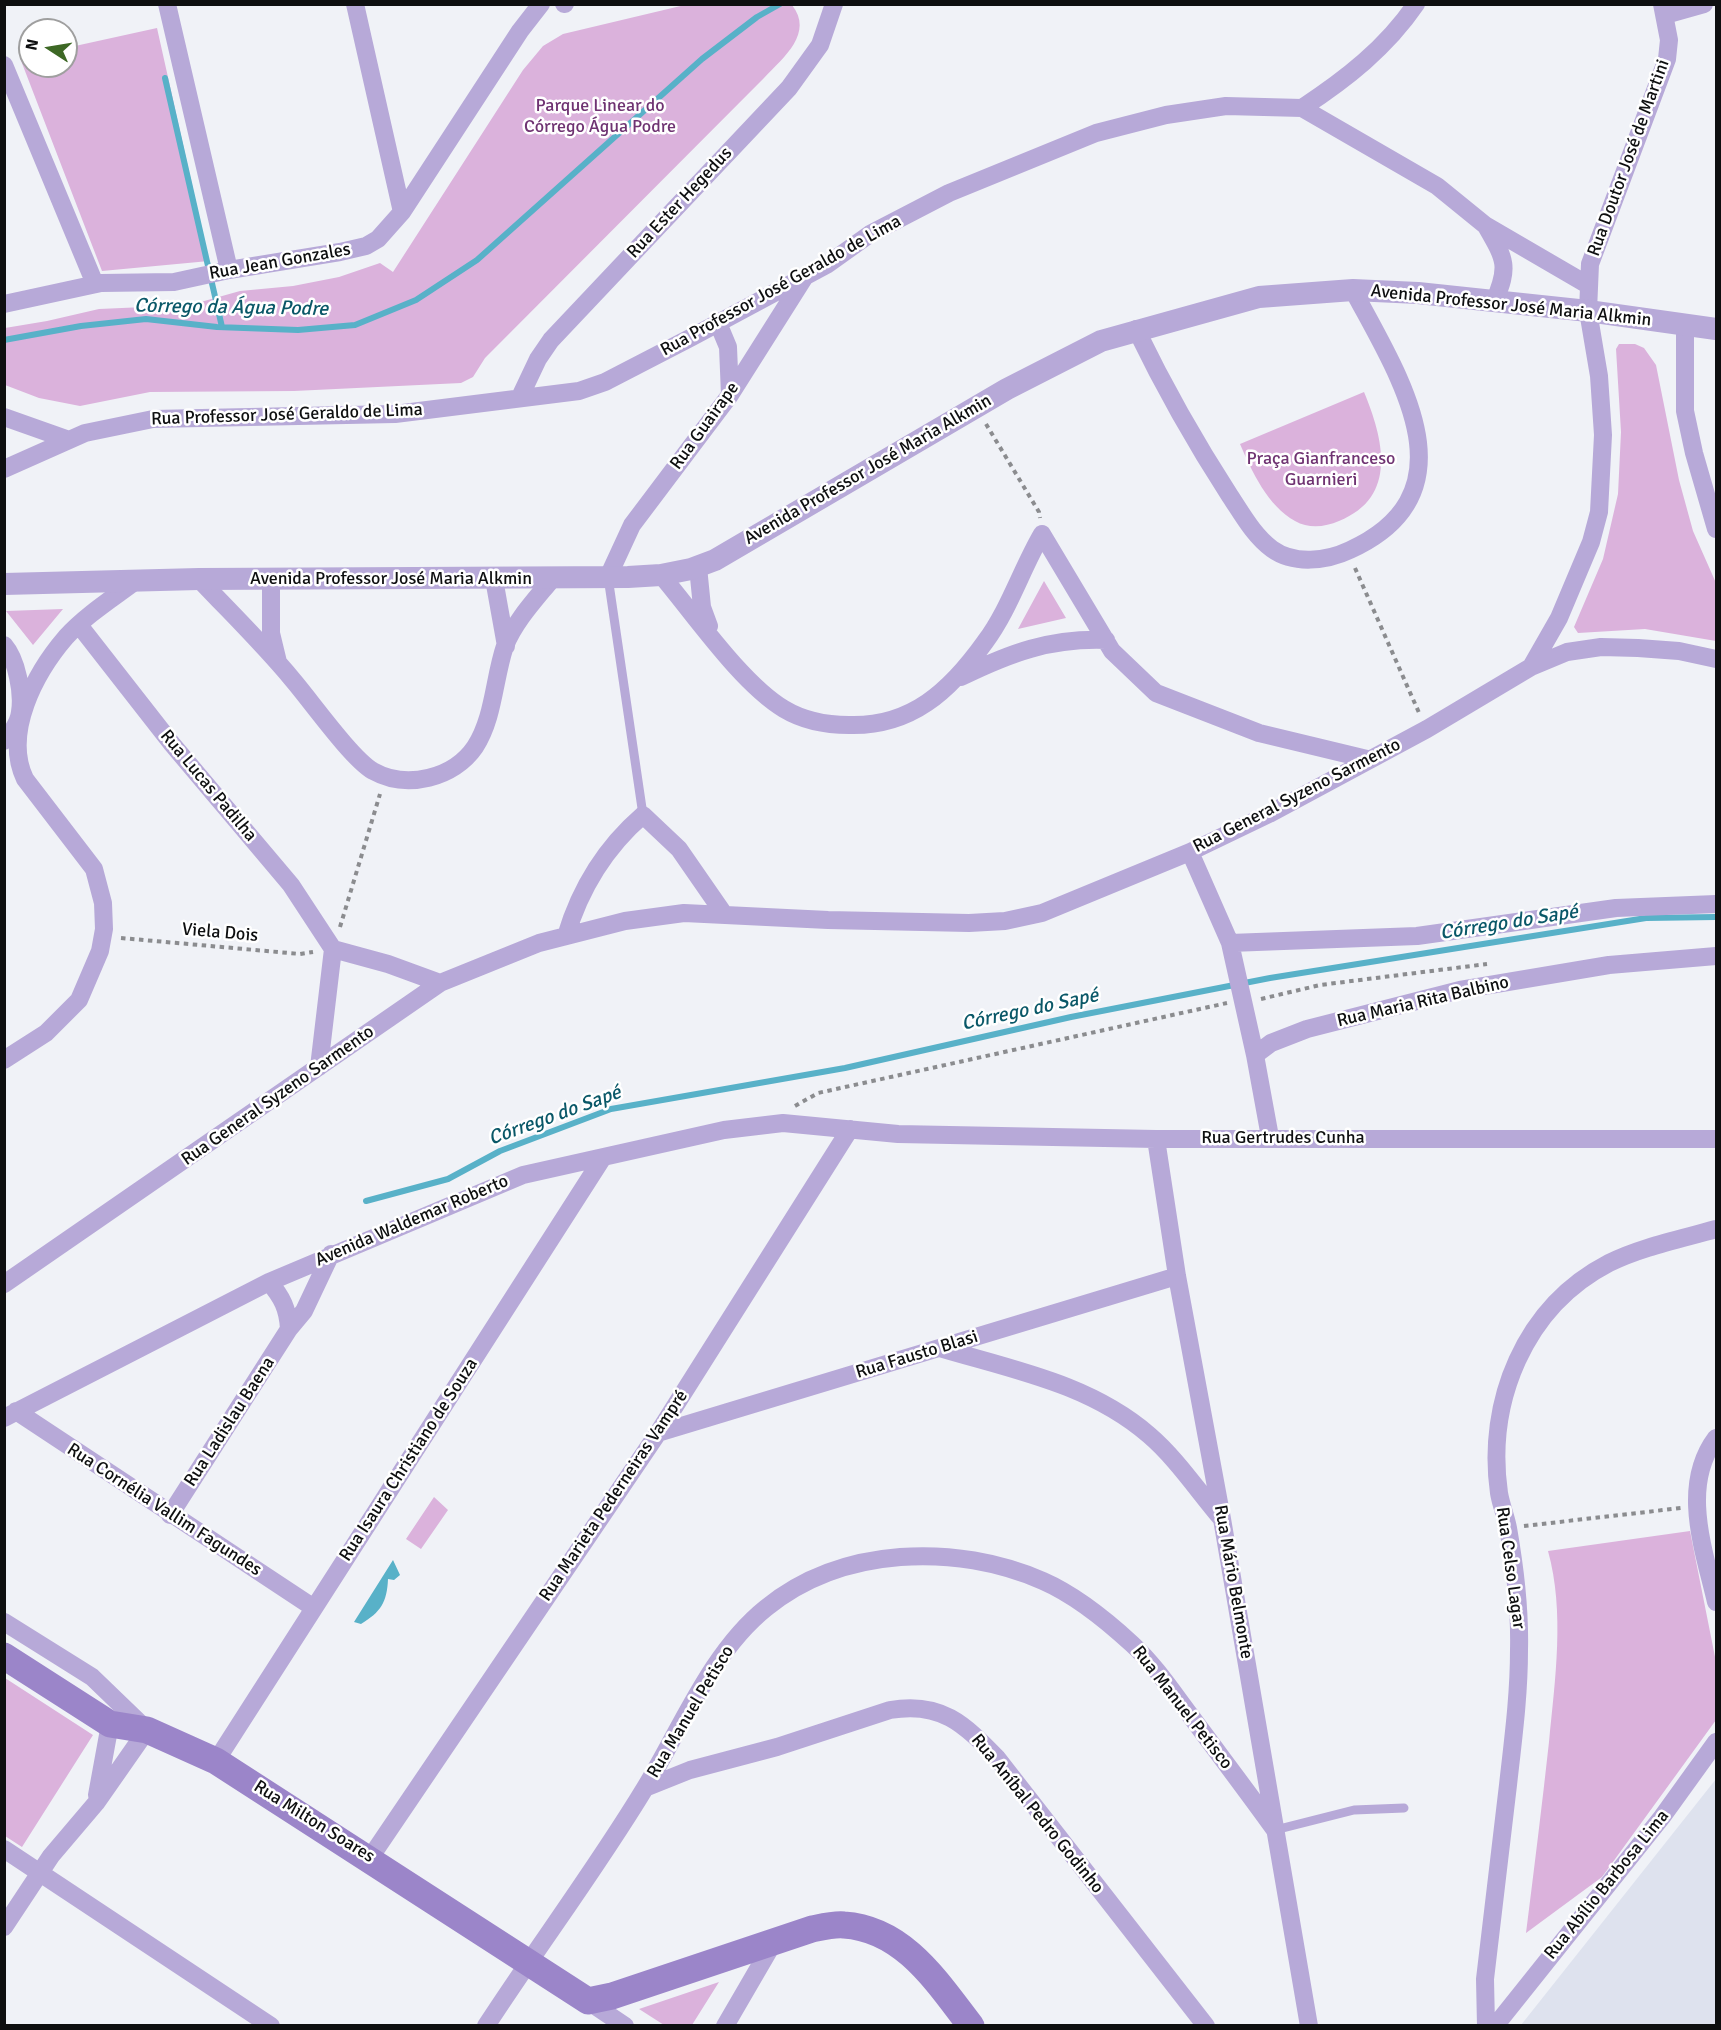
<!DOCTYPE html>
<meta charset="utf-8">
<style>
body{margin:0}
#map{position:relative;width:1721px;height:2030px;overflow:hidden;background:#f0f2f7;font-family:Signika,sans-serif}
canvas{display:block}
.frame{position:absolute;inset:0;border:6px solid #0e0f10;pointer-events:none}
.north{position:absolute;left:18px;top:18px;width:60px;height:60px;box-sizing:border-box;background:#fff;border:2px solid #9f9f9f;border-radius:50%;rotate:282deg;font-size:16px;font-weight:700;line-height:24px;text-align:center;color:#0e0f10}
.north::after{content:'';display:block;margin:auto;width:21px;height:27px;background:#3d6825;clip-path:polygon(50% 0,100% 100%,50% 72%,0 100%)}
</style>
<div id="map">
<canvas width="1721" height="2030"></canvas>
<div class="frame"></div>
<div class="north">N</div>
</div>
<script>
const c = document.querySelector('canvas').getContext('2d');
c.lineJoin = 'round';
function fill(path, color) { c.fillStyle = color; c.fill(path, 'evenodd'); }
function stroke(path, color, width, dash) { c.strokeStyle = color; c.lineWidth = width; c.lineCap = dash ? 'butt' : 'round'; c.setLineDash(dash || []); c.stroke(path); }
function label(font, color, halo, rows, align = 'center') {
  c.font = font + ' Signika,sans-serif'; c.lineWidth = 5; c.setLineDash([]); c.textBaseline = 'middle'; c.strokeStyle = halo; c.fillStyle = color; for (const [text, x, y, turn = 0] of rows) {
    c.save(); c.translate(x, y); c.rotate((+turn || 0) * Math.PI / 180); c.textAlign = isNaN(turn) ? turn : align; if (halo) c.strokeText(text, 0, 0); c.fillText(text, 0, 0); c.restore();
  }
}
const built = new Path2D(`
 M1716,1779V2025H1521Z`);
const green = new Path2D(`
 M689,4L792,5C814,33 784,57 764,78L485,358L473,377L461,383L294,391L150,392L80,406L39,398L5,385V328L47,321L99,309L190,305L240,291L293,286L339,277L380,263L393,272L523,70L543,46L563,34Z
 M157,28L209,261L102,271L20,58L30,55V66H66V48Z
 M1619,344H1635L1644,348L1656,365L1679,480L1693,531L1716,583V641L1645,629L1578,633L1574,627L1603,559L1618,494L1621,432L1616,349Z
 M1364,392C1383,438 1399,497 1339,521C1325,527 1309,529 1295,521C1268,506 1252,472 1240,444Z
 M1044,581L1066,618L1018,629Z
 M63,609L33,645L6,611Z
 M434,1497L448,1510L421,1549L406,1539Z
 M1690,1531L1716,1662V1720L1602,1877L1526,1933C1534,1869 1542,1806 1549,1742C1555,1680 1565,1612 1548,1551Z
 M5,1678L93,1735L22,1847L5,1836Z
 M719,1982L692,2025H664L639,2009Z`);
const water = new Path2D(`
 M393,1560L400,1575L394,1580L388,1579C387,1602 381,1612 361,1624L354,1622Z`);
const stream = new Path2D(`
 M165,78L222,327
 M4,340L81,326L146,319L217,327L298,330L355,325L416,300L477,260L702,59L757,17L780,4
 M366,1201L448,1179L500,1151L611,1109L845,1068L1071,1017L1270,978L1646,918L1716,917`);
const path = new Path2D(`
 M986,424L1039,512L1040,518
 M1355,568L1420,715
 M340,927L380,794
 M121,938L300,954L313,952
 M1261,999L1320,985L1487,964
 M795,1106L818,1093L1227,1003
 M1524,1526L1681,1508`);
const service = new Path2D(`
 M608,577L643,815
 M1275,1830L1354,1810L1404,1808`);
const minor = new Path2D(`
 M167,4L229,270
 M355,4L402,212
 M564,4H565
 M1665,15L1704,4
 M4,65L95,284
 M1302,108C1346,79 1386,48 1416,4
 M1486,226C1505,259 1510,266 1494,302
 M4,304L101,283L174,282L229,270L340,252L366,246L378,239L402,212L520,31L541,4
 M718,323L728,347L730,395
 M1685,326V411L1694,453L1716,529
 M1136,329C1164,387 1195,442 1230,496C1242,514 1254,536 1272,549C1294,565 1327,561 1350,550C1477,492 1398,375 1353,290
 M520,397L538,359L551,340L789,88L820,45L834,4
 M4,417L69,440
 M4,469L85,433L153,419L395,414L579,391L605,382L692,337L828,264L870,234L949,193L1096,133L1166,115L1226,106L1302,108L1437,186L1485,225L1588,285
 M698,567L702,607L709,626
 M661,575C694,614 741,683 784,709C804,721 825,725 849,725C911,727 950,691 985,642C1009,610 1022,568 1042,534L1112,651L1156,693L1259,733L1367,759
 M608,577L632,525L730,395L804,278
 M199,579C230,612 263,644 292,679C311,701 351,758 373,771C407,790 454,778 475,747C494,718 494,678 505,646C515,621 535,600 552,579
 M494,579L506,646
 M271,580V633L278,662
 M79,625L172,744L291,885L333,949L388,964L440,983
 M4,645C17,660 23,693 20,712C19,722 11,734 4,741
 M1531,667L1559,618L1591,542L1599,512L1603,435L1599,376L1588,311L1590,264L1667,59L1669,40L1662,4
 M961,677C1010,653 1050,638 1106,640
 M1190,852L1230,943L1255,1055
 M566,936C580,889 606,847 643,815L679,849L724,914
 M1230,943L1417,936L1616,908L1716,904
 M4,1060L46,1033L79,1000L100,951L104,929L103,903L94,869L25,779C3,733 35,673 66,637C86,615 113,598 137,580
 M319,1067L333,949
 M1270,1137L1255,1055L1271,1043L1307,1029L1460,990L1609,965L1716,956
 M1156,1139L1177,1276L1222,1519L1309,2026
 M269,1282C282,1297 288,1309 289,1329
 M4,1284L440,983L539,943L625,921L684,913L828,920L969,923L1005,921L1042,913L1190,852L1269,814L1427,729L1531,667L1567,652L1601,647L1638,648L1679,651L1716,659
 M940,1348C1014,1370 1090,1384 1149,1435C1176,1458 1198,1491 1221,1518
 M16,1411L314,1608
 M4,1418L269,1282L523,1175L724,1130L783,1123L898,1134L1156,1139H1716
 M658,1433L1177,1276
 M1716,1438C1680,1486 1704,1550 1716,1602
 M170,1515L289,1329L304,1311L331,1254
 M4,1622L92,1677L147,1730L96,1803L51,1856L4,1927
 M216,1761L602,1159
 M645,1788L690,1770L777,1747L890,1710C941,1701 964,1724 997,1758L1206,2026
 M97,1795L110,1724
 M4,1849L271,2026
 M370,1858L658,1433L850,1129
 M588,2001L625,2026
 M486,2026C538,1946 596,1869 645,1788C681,1729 711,1652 766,1608C842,1546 956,1543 1043,1581C1075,1595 1106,1620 1132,1644C1154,1664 1172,1691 1190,1715C1218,1753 1247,1791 1275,1830
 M725,2026L775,1940
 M1486,2026L1485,1979C1493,1915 1500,1850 1508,1785C1513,1740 1519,1696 1519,1650C1520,1610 1515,1568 1508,1528C1506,1517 1501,1505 1499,1493C1486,1402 1524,1307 1609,1263C1641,1247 1681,1239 1716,1229
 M1495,2026L1662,1817L1716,1742`);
const tertiary = new Path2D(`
 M4,584L199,579L628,577L661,575L691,569L715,560L1007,389L1101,341L1259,297L1353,290L1418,293L1588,311L1716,329`);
const secondary = new Path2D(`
 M4,1656L110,1724L147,1730L216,1761L588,2001L612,1996L812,1929C822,1927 834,1924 844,1925C904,1929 937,1982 971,2026`);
const parkNames = [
 ["Parque Linear do",600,106],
 ["Córrego Água Podre",600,127],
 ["Praça Gianfranceso",1321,459],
 ["Guarnieri",1321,480]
];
const streetNames = [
 ["Rua Doutor José de Martini",1629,158,-70],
 ["Rua Ester Hegedus",680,203,-47],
 ["Rua Jean Gonzales",280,262,-10],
 ["Rua Professor José Geraldo de Lima",781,286,-29],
 ["Avenida Professor José Maria Alkmin",1511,306,6],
 ["Rua Professor José Geraldo de Lima",287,415,-2],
 ["Rua Guairape",705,426,-54],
 ["Avenida Professor José Maria Alkmin",868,470,-30],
 ["Avenida Professor José Maria Alkmin",391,579],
 ["Rua Lucas Padilha",208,786,50],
 ["Rua General Syzeno Sarmento",1297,796,-27],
 ["Viela Dois",220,933,5],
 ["Rua Maria Rita Balbino",1423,1002,-13],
 ["Rua General Syzeno Sarmento",278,1096,-35],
 ["Rua Gertrudes Cunha",1283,1138],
 ["Avenida Waldemar Roberto",412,1221,-23],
 ["Rua Fausto Blasi",917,1355,-17],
 ["Rua Ladislau Baena",230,1422,-57],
 ["Rua Isaura Christiano de Souza",409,1460,-57],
 ["Rua Marieta Pederneiras Vampré",614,1496,-56],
 ["Rua Cornélia Vallim Fagundes",164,1510,33],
 ["Rua Celso Lagar",1510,1568,82],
 ["Rua Mário Belmonte",1233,1582,80],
 ["Rua Manuel Petisco",1182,1708,52],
 ["Rua Manuel Petisco",691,1712,-59],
 ["Rua Aníbal Pedro Godinho",1037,1814,51],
 ["Rua Milton Soares",314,1822,32],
 ["Rua Abílio Barbosa Lima",1607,1885,-51]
];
const waterNames = [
 ["Córrego da Água Podre",231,308,1],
 ["Córrego do Sapé",1509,923,-9],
 ["Córrego do Sapé",1030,1010,-12],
 ["Córrego do Sapé",555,1116,-20]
];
fill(built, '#dee2ee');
fill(green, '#dbb2dc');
fill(water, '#58b1c8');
stroke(stream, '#58b1c8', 6);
stroke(path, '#8b8c8f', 4, [4.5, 4.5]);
stroke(service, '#b7a9d8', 9);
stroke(minor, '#b7a9d8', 18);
stroke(tertiary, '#b7a9d8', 22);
stroke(secondary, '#9b85c9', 27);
label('18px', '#6f3372', '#fff', parkNames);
label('18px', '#0e0f10', '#fff', streetNames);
label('italic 20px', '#0a5868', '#fff', waterNames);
</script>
